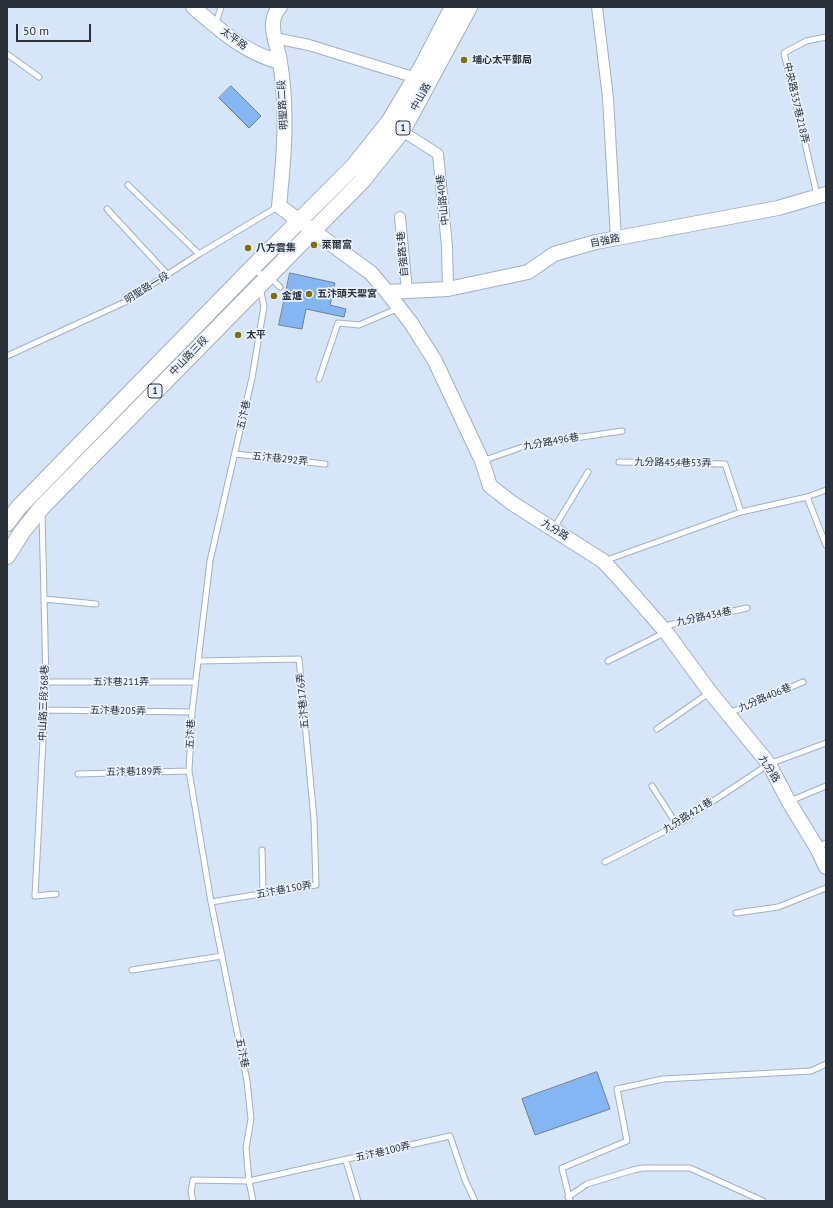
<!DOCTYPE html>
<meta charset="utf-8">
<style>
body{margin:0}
#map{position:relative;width:833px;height:1208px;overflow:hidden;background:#d6e5f8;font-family:"PT Sans",sans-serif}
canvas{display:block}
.frame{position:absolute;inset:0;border:8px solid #2b3138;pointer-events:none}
.scale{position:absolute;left:16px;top:24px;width:75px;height:18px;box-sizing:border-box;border:2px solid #2b3138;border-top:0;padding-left:5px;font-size:12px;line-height:14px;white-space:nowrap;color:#2b3138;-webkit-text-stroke:3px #e8f1fd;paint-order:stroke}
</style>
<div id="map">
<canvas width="833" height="1208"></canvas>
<div class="frame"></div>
<div class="scale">50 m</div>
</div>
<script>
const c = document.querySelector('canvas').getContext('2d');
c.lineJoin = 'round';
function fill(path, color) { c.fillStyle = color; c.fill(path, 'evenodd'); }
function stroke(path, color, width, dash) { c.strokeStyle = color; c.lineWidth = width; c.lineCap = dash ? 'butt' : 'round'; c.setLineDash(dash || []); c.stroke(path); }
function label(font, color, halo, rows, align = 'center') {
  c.font = font + ' "PT Sans","Noto Sans TC",sans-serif'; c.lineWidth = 3.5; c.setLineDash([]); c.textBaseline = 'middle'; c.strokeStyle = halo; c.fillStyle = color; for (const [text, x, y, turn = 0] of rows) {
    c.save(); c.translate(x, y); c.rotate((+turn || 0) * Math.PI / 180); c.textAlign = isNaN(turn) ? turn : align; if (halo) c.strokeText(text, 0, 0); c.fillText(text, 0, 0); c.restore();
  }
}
const building = new Path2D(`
 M231,86L261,116L249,128L219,98Z
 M290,273L335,283L330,305L346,309L344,317L306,309L302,329L279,325Z
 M597,1072L610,1109L535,1135L522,1099Z`);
const lane = new Path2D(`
 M216,23L221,7
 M7,54L39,77
 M128,185L199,254
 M817,195L784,53L806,41L826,37
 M107,209L168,275
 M253,271L268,276L280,287
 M7,356L125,302L199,254L279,206
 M319,379L338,323L359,325L399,308
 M235,454L325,464
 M482,461L528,445L622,431
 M619,462L725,464L741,512
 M807,497L826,545
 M42,513L46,682L35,896L56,894
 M554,528L588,472
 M604,561L741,512L807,497L826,490
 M44,599L96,604
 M664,626L747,608
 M198,661L299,659L314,819L316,885L211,902
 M608,661L664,633
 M46,682H195
 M45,710L192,712
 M729,713L803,682
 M657,729L709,693
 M78,774L189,771
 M652,786L677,825
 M790,801L826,786
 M818,847L826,843
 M262,850L263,893
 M605,862L677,825L769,764L826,743
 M736,913L778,907L826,888
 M132,970L222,956
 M346,1161L358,1201
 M568,1197L587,1184L633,1170L643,1168H690L763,1201
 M193,1201L191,1192L193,1180L249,1181L450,1136L465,1180L475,1201
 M253,1201L249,1181L246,1148L251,1119L247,1081L211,902L189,771L192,712L210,561L252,378L264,306L260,288
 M570,1201L562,1168L627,1141L617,1089L663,1079L811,1071L826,1064`);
const street = new Path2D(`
 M597,7L608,98L616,239
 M275,38L309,45L416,78
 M402,131L438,154L447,246L448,289
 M400,217L407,291`);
const secondary = new Path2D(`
 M193,7C220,30 245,53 280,62
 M280,7C265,22 278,44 280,62C288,110 284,158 279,206L371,273L387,292L411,323L435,361L482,461L490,486L512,503L603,561L617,576L666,632L710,692L769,764L789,802L817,848L826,867
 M387,292L448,289L528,272L554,254L596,242L778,208L826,194`);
const primary = new Path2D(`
 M7,523L19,507L250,270L353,167L389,122L422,67L453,7
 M7,556L22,532L42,507L362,181L402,131L469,7`);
const markers = [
 [464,60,4,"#806f0d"],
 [314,245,4,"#806f0d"],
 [248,248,4,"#806f0d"],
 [309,294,4,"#806f0d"],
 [274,296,4,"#806f0d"],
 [238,335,4,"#806f0d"]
];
const shields = [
 [403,128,14],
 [155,391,14]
];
const shieldNames = [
 ["1",403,128],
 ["1",155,391]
];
const streetNames = [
 ["太平路",234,39,36],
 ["中山路",421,97,-61],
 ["中央路337巷218弄",796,103,77],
 ["明聖路二段",283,105,-93],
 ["中山路40巷",443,200,-96],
 ["自強路",605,241,-11],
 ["自強路3巷",403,254,-95],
 ["明聖路一段",147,288,-32],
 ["中山路三段",189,356,-46],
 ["五汴巷",244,415,-77],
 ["九分路496巷",551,442,-10],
 ["五汴巷292弄",280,459,6],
 ["九分路454巷53弄",673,463,1],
 ["九分路",555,530,32],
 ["九分路434巷",704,617,-12],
 ["五汴巷211弄",121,682],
 ["九分路406巷",765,698,-23],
 ["五汴巷176弄",303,701,-95],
 ["中山路三段368巷",44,703,-88],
 ["五汴巷205弄",118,711,1],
 ["五汴巷",191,734,-87],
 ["九分路",769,769,57],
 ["五汴巷189弄",134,772,-1],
 ["九分路421巷",688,816,-32],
 ["五汴巷150弄",284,890,-10],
 ["五汴巷",242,1053,79],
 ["五汴巷100弄",383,1152,-13]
];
const poiNames = [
 ["埔心太平郵局",472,60],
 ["萊爾富",322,245],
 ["八方雲集",256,248],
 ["五汴頭天聖宮",317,294],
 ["金爐",282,296],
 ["太平",246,335]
];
fill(building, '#84b6f4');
stroke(building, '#717f90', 1);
stroke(lane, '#a2b0c2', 7);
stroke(street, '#a2b0c2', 12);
stroke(secondary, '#a2b0c2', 16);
stroke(primary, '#a2b0c2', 18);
stroke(lane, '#fff', 5);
stroke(street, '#fff', 10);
stroke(secondary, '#fff', 14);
stroke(primary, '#fff', 16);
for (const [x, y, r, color] of markers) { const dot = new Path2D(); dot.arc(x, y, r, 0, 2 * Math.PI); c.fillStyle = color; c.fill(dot); stroke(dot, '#e8f1fd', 1.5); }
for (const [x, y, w] of shields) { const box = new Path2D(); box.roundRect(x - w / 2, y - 7, w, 14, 3); c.fillStyle = '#e8f1fd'; c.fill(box); stroke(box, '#2b3138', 1); }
label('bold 9px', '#2b3138', null, shieldNames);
label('10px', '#2b3138', '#e8f1fd', streetNames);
label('bold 10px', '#2b3138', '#e8f1fd', poiNames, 'left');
</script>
